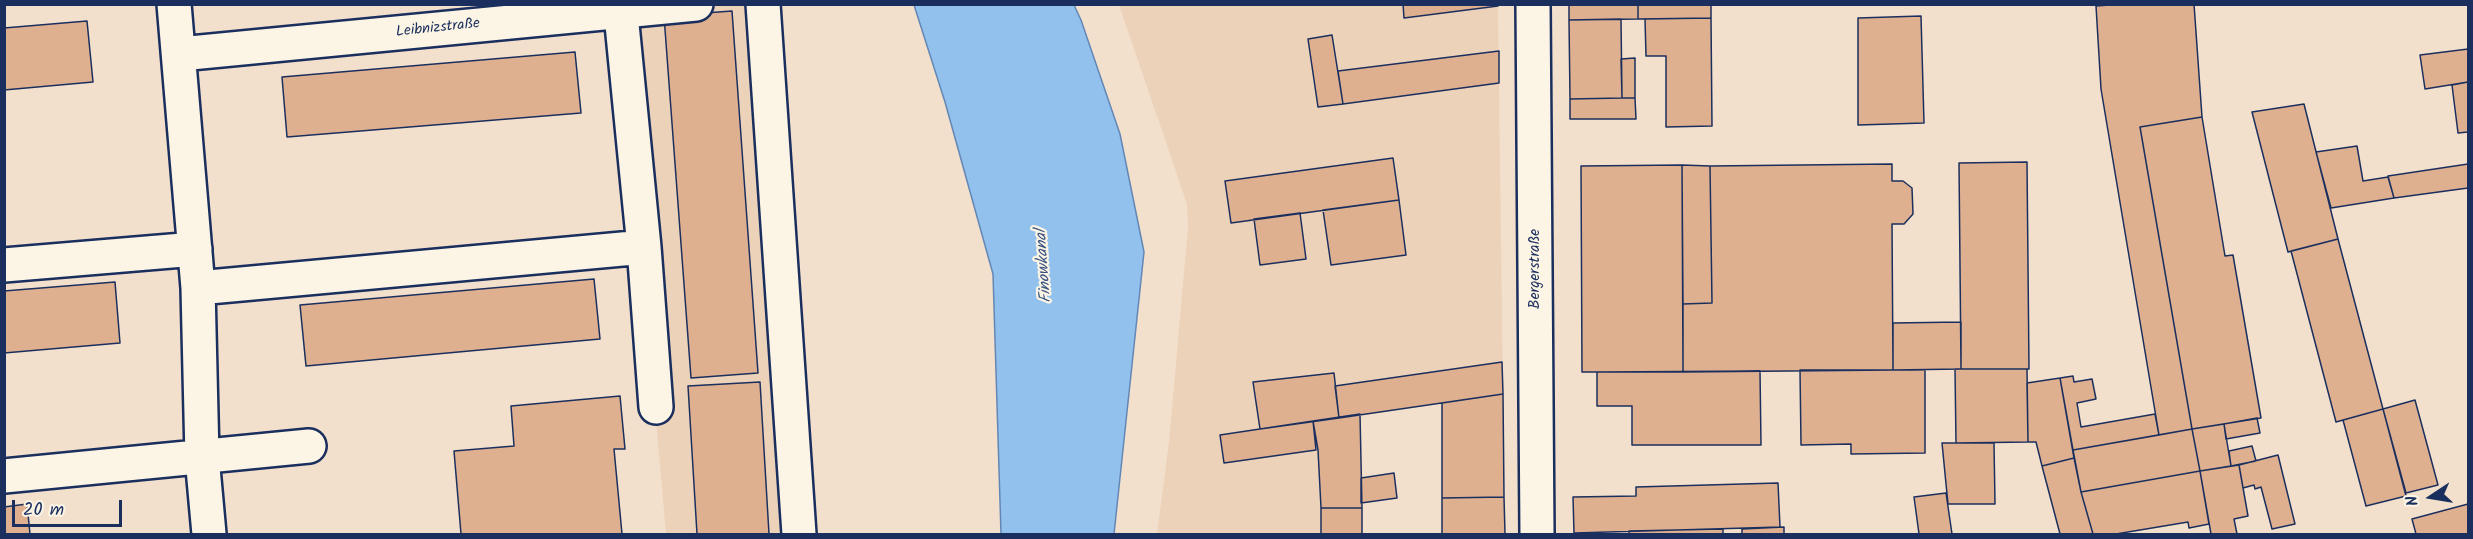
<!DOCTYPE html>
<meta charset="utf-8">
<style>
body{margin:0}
#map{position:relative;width:2473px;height:539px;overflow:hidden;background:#f3e0cc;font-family:Kalam,sans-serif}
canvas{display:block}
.frame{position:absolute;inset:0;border:6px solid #1b2f5e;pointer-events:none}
.north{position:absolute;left:2401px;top:467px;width:60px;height:60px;-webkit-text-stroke:4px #fcf5e5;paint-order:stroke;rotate:258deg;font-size:16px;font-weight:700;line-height:24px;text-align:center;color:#1b2f5e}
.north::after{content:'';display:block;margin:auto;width:21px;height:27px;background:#1b2f5e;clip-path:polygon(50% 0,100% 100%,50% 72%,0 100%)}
.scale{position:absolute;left:12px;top:500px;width:110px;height:27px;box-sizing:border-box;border:3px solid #1b2f5e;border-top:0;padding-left:8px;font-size:18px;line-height:21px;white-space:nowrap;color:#1b2f5e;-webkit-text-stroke:4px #fcf5e5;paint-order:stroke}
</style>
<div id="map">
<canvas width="2473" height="539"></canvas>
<div class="frame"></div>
<div class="north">N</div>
<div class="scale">20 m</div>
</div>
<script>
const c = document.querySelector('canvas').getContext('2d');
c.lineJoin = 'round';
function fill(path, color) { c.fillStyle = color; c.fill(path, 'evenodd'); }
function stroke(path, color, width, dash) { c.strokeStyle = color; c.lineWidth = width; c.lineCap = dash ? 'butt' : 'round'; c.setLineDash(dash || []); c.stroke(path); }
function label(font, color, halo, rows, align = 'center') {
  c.font = font + ' Kalam,sans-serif'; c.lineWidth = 4.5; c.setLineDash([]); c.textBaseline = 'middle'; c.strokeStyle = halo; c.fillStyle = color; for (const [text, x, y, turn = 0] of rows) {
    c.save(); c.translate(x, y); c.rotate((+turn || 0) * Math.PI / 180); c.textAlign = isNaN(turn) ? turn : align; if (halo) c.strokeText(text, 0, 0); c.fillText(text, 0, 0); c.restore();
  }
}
const built = new Path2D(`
 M620,5H763L799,534H666Z
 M1119,5H1498L1503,394L1360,415L1362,534H1157L1169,442L1188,227L1187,204Z`);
const water = new Path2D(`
 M914,5H1074L1081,20L1120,134L1144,252L1114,534H1001L993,274L945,102Z`);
const building = new Path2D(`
 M1403,4H1498V6L1404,18Z
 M1569,4H1638V19L1569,20Z
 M1638,4H1711V18L1638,19Z
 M2123,4H2194L2202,117L2140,127L2192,429L2159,435L2101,89L2096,6Z
 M732,11L758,373L691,378L664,16Z
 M1921,16L1924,123L1858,125V18Z
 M1711,18L1712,126L1666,127V56H1646L1645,19Z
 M1621,19L1622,98L1570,99L1569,20Z
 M87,21L93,82L4,90V28Z
 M1332,35L1343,104L1318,107L1308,39Z
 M2468,49V82L2425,89L2420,55Z
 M1499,51V83L1343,104L1338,71Z
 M575,52L581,113L287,137L282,77Z
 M1635,58V98H1622L1621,59Z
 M2468,82V132L2458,133L2452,85Z
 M1622,98H1635L1636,119H1570V99Z
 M2304,104L2338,239L2288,252L2252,112Z
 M2202,117L2225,256L2233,255L2261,418L2192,429L2140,127Z
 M2357,146L2363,181L2388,177L2394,198L2331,208L2316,152Z
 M1393,158L1399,200L1231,223L1225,181Z
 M2027,162L2029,369H1961L1959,163Z
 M1892,164V181H1903L1912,188L1913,214L1904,224H1892L1893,370L1683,372V304L1712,303L1710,166Z
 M2468,164V188L2394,198L2388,176Z
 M1682,165L1683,372H1582L1581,166Z
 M1682,165L1710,166L1712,303L1683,304Z
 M1399,200L1406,255L1331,265L1323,210Z
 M1300,213L1306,259L1260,265L1254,219Z
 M2338,239L2383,409L2336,422L2291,251Z
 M594,279L600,339L306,366L300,305Z
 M115,282L120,343L4,353V291Z
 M1961,322V369L1893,370V323Z
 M1502,362L1503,394L1339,418L1335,386Z
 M1955,369H2027L2028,442L1956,443Z
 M1800,370H1925V453L1851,454V444L1801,445Z
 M1760,371L1761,445H1632V406H1597V372Z
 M1334,373L1339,418L1260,429L1253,382Z
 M2073,376L2074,382L2092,379L2096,399L2077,403L2081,427L2155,414L2159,435L2073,450L2060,378Z
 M2060,378L2074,458L2042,466L2036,442H2028L2027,383Z
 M760,382L769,534H697L688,386Z
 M1503,394L1504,497L1442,498V403Z
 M620,396L625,449H614L622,534H461L454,451L514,446L511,406Z
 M2415,400L2438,485L2406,493L2383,409Z
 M2383,409L2406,496L2366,506L2343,420Z
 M1360,414L1362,508H1321L1318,450L1313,421Z
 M2257,418L2260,433L2226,439L2224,424Z
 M1313,421L1316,450L1224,463L1220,435Z
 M2224,424L2231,466L2200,471L2192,429Z
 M2192,429L2200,471L2081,492L2073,450Z
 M1942,443H1994L1995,504H1948Z
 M2252,446L2256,461L2231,466L2229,451Z
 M2278,455L2295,524L2272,529L2261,487L2255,489L2254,485L2243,488L2239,465Z
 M2074,458L2081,492L2093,534H2060L2042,466Z
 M2239,465L2248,516L2234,519L2237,534H2211L2200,471Z
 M2200,471L2209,524L2189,528L2188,522L2116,534H2093L2081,492Z
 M1394,473L1397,498L1361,503V478Z
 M1778,483L1780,527L1574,533L1573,497L1636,496V487Z
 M1946,493L1952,534H1919L1914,497Z
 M1504,497L1505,534H1442V498Z
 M27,504L30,534H4V507Z
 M2468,504V534H2416L2412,519Z
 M1321,508H1362V534H1321Z
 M1784,527V534H1742V529Z
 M1723,529V534H1629V531Z`);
const minor = new Path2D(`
 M174,4L198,288L202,457L209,534
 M620,4L644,247L656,407
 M763,4L799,534
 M1533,4L1537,534
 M180,54L696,4
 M4,265L195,249
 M198,288L644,247
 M4,476L309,446`);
const streetNames = [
 ["Leibnizstraße",438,29,-6],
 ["Bergerstraße",1536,269,-90]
];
const waterNames = [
 ["Finowkanal",1045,266,-94]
];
fill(built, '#edd2ba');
fill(water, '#93c1ed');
stroke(water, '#6387b4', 1.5);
fill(building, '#dfb090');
stroke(building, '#1b2f5e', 1.5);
stroke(minor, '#1b2f5e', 38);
stroke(minor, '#fcf5e5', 33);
label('15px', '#1b2f5e', '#fcf5e5', streetNames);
label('italic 16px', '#395482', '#fcf5e5', waterNames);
</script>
